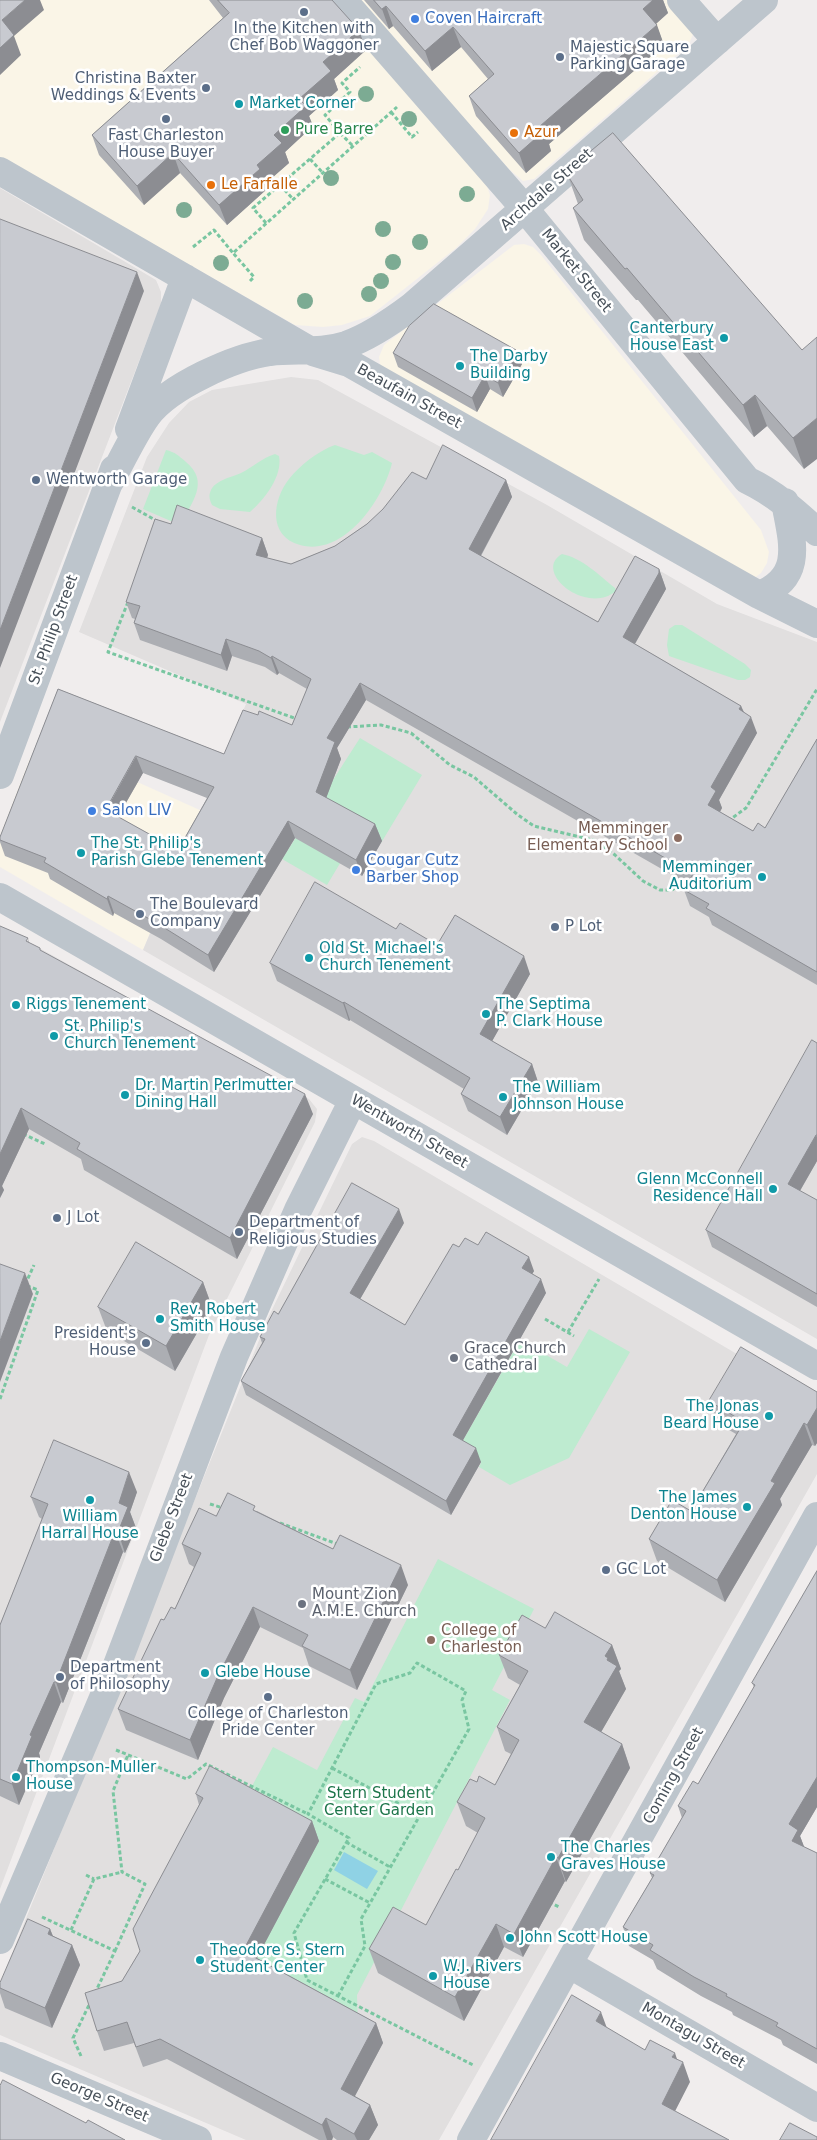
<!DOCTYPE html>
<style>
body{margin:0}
canvas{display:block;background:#f0eded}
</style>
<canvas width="817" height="2140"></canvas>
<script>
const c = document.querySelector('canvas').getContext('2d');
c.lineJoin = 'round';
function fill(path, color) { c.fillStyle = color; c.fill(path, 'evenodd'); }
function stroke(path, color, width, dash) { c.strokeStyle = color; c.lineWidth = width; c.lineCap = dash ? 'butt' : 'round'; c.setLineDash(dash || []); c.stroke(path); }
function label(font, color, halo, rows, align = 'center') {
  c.font = font + ' "DejaVu Sans",sans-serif'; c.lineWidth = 5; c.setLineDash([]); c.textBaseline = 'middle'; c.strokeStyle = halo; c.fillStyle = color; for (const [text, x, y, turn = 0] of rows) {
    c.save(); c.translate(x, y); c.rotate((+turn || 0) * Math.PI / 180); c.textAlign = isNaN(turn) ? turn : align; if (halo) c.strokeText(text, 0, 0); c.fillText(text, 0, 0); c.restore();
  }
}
const commercial = new Path2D(`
 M0,0H327L486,183L490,195L488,209L475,229L456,248L370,316L342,325L323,327L295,325L0,157Z
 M359,0H673L693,34L689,44L534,179L523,181L509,169Z
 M524,244L533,247L541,255L761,530L769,552L767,563L761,573L752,580L381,370L379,357L384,345L514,245Z
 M30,758L86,782L95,763L202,811L143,950L0,867V836Z`);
const education = new Path2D(`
 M0,188L156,280L161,292V304L0,722Z
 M291,377L318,380L547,505L717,604L817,642V1339L143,950L246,704L79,632L147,457L169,423L189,402L212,390Z
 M0,926L309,1099L317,1109L315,1122L209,1335L0,1889Z
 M362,1137L374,1141L817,1401V1474L439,2140H246L0,2035V1983L268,1318L352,1144Z`);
const green = new Path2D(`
 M335,445L364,455L372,452L392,463C383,500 344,557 300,545C267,536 273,499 289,479C300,465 318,451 335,445Z
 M166,450C175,452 179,456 186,462C210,482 192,502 180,525L143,509Z
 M275,454L279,456C283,476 264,500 250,512L220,509L212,505C210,500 208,496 211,490C216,480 232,477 241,473C253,467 262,458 275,454Z
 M562,554C582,558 599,575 615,588L616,591C586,616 532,571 562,554Z
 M675,625H682L745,664L751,670L750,677L745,680H738L669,656L667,645L669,629Z
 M360,738L422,775L381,843L360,830L327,885L282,859Z
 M589,1329L630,1352L569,1458L510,1485L479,1467L481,1463L458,1449L520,1340L567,1367Z
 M438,1559L534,1609L492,1690L510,1700L357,1995L358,2029L250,1971L244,1801L273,1747L317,1770L355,1698L364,1702Z`);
const water = new Path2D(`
 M344,1852L378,1871L367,1889L334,1870Z`);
const path = new Path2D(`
 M391,112L412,137L418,132
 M340,133L353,146
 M310,159L323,173
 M280,185L293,199
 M266,223L253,208L340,133L325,115L350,92L342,83L360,67
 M193,247L214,230L233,253
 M250,281L254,277L233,253L397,107
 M132,507L157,521
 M128,602L108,652L297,719
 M347,727L381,725L411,733L450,765L474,777L518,815L534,826L597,841L615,855L643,881L660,890H672L679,885L683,879
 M728,821L746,808L817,689
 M23,1134L45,1144
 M545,1319L574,1336
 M568,1332L599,1279
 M0,1399L38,1290L25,1285L34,1265
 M210,1504L223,1508
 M280,1523L340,1545
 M116,1750L187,1779L206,1764L308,1814
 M332,1768L420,1815
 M346,1842L390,1867
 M86,1875L94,1879
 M325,1879L370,1903
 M549,1902L559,1907
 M42,1917L115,1951L95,1993
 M71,1930L94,1879L122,1872
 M115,1951L145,1884L122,1872L113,1791L128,1755
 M338,1996L365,1946L361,1919L469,1729L462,1700L466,1691L417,1663L410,1673L376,1684L308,1814L349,1838L294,1933L307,1980L473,2065
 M81,2056L73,2038L90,2003`);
const minor = new Path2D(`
 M343,0L525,209L747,480C774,493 795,511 817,532
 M681,0L717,41
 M0,171L313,352L349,363L759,595L817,624
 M129,429L185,278
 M108,485C121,463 132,437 147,416C169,386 235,357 270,352C296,349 321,353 346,345C369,337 391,322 411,307L764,0
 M759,595C805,577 792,541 785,502
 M0,775L114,469
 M0,897L817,1366
 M0,1940L117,1665L234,1357L298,1210L353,1100
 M570,1965L817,2108
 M0,2056L198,2140
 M471,2140L817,1516`);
const trees = [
 [366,94],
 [409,119],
 [331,178],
 [467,194],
 [184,210],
 [383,229],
 [420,242],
 [393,262],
 [221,263],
 [381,281],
 [369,294],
 [305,301]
];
const wall = new Path2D(`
 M209,0H332L366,50L334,79L338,90L309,116L313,126L285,152L289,163L265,184L267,189L227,225L180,173L144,205L99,155L92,135L223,18Z
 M364,0H663L668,13L656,24L664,45L549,144L551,151L526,173L476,116L469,96L488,79L461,47L432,71L393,26L389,29Z
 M577,163L802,350L804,469L767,426L754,437L638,300H636L584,240L573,208L578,204L568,176L578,167Z
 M516,350L522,364L503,397L490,389L477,412L398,367L393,353Z
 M426,479L506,480L512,497L481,556L598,622L659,569L665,586L666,589L635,644L741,706L744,712L757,733L719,800L722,808L720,812L753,831L765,828L817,739V985L712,925L709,917L690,906L684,890L688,884L366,700L337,748L341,759L326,798L375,824L382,841L362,876L295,838L214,972L161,939L114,913L113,916L50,879L48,873L5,856L0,842V837L58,689L224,754L292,725L307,689L279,673L277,675L265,667L232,656L227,671L140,640L134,623L135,619L132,618L126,602L171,524L262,538L268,555L267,558L291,564L335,546L367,524ZM143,773L207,798L178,850L118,817Z
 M396,929L437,945L530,974L492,1041L532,1064L538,1082L507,1135L468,1111L461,1094L464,1089L350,1020L349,1021L277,981L270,963Z
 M28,938L29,943L41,951L313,1114L237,1259L84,1170L81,1159L29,1129L2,1186L4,1190L0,1198Z
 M817,1043V1161L800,1191L817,1200V1307L712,1247L706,1230Z
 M404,1223L360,1299L405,1325L459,1247L478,1245L534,1271L532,1274L546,1293L463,1440L481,1462L451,1515L246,1395L241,1381L262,1343L260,1337L278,1314Z
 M203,1282L212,1307L175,1371L107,1331L98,1307Z
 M709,1401L817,1408V1443L815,1446L812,1445L780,1499L782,1505L725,1602L657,1561L649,1539L691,1511L736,1434L717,1423Z
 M137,1492L130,1512L136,1528L125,1553L123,1552L63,1703L61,1702L39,1753L40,1757L19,1805L0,1796V1625L42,1519L39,1517L31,1497Z
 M257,1511L333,1549L408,1585L357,1690L309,1666L303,1648L260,1627L224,1698L198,1760L126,1730L118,1709L164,1620L175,1609L194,1567L189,1564L182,1544L216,1516Z
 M817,1571V1807L800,1836L804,1847L817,1853V2064L783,2045L781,2040L733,2015L732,2012L701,1996L657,1969L653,1960L629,1946L623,1927L652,1878L650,1873L682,1818L678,1806L698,1784L754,1687L752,1683Z
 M545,1628L612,1645L621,1669L619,1671L626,1689L601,1732L622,1744L630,1768L566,1882L565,1881L523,1957L504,1947L464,2021L378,1973L369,1949L426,1925L458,1870L478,1833L466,1826L457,1802L477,1782L495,1785L511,1754L505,1751L497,1727L520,1685L508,1678L499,1655Z
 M196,1794L312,1821L319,1841L257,1958L376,2023L383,2043L355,2096L370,2105L378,2125L369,2140H337L333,2137L332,2140H319L167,2059L143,2067L134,2043L104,2051L97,2031L122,1981L140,1951L199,1805Z
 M50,1929L53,1936L72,1945L80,1965L52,2028L5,2008L0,1993V1988Z`);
const shadedWall = new Path2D(`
 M25,0H40L44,10L14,36L21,55L0,75V48L2,20Z
 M653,0H663L668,13L650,29L643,9Z
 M386,6L393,26L389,29L382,9Z
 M657,25L664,45L549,144L551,151L526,173L519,153L540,126Z
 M453,27L461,47L432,71L425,51Z
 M359,30L366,50L334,79L338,90L309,116L313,126L285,152L289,163L265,184L267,189L227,225L219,205L274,135L299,99L323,62Z
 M173,153L180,173L144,205L137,186Z
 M137,272L144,291L0,668V630Z
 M516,350L522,364L503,397L498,383Z
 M485,375L490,389L477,412L472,398Z
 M755,395L767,426L754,437L743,405Z
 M817,418V459L804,469L793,438Z
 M506,480L512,497L475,566L469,549Z
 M262,538L268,555L262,572L256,555Z
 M659,569L665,586L666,589L629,654L623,637Z
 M226,639L232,656L227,671L221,655Z
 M272,656L279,673L277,675L271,658Z
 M360,683L366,700L337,748L341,759L322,809L316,792L327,738Z
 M741,706L748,722L739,709Z
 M751,717L757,733L719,800L722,808L714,822L708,805L711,787Z
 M136,756L143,773L112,827L106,810Z
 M288,821L295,838L214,972L208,955Z
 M375,824L382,841L362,876L356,860Z
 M108,896L114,913L113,916L107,899Z
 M524,956L530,974L486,1052L480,1034Z
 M344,1002L350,1020L349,1021L343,1003Z
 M532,1064L538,1082L507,1135L500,1117Z
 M305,1094L313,1114L237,1259L230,1238Z
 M21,1108L29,1129L2,1186L4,1190L0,1198V1154Z
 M816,1135L817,1137V1161L794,1201L788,1184Z
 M399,1209L404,1223L355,1308L350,1293Z
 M529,1257L534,1271L527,1283L522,1268Z
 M25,1273L33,1294L0,1382V1341Z
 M541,1279L546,1293L458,1449L453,1435Z
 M203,1282L212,1307L175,1371L166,1346Z
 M817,1408V1443L815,1446L807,1425Z
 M804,1423L812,1445L780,1499L782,1505L725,1602L717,1580L771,1481Z
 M476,1448L481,1462L451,1515L446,1501Z
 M129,1472L137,1492L130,1512L136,1528L125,1553L118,1532L119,1503Z
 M115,1531L123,1552L63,1703L56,1682Z
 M401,1565L408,1585L357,1690L350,1670Z
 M253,1607L260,1627L224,1698L198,1760L190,1740L217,1678Z
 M612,1645L621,1669L619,1671L626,1689L593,1746L584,1722L605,1656Z
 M54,1682L61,1702L39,1753L40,1757L19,1805L12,1784L30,1735Z
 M622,1744L630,1768L566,1882L558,1858Z
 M817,1777V1807L800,1836L805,1849L792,1841L789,1824Z
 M312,1821L319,1841L250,1971L243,1951Z
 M556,1857L565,1881L523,1957L514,1934Z
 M496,1924L504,1947L464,2021L455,1997Z
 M50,1929L58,1949L48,1934Z
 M72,1945L80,1965L52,2028L45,2008Z
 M601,2012L608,2031L596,2021Z
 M376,2023L383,2043L348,2109L341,2089Z
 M675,2053L680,2068L683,2062L690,2082L669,2123L662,2104L672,2057Z
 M370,2105L378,2125L369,2140H357L354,2134Z
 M326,2118L333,2137L332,2140H327L322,2125Z`);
const building = new Path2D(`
 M0,0H25L2,20L14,35L0,48Z
 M218,0H332L359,30L323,62L331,71L299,99L306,106L274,135L282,143L257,165L260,169L219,205L173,153L137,186L92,135L229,13Z
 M374,0H653L643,9L657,25L540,126L544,131L519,153L469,96L494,74L453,27L425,51L386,6L382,9Z
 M613,133L802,350L817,337V418L793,438L755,395L743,405L627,268L625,269L573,208L583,200L568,176L579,167L577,163Z
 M0,219L137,272L0,630Z
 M434,304L516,350L498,383L485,375L472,398L393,353L409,326Z
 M443,445L506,480L469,549L598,622L635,556L659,569V573L623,637L741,706L739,709L751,717L711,787L716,791L708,805L753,831L758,823L765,828L817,739V972L706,908L709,904L684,890L693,874L360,683L327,738L335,742L316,792L375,824L356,860L288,821L208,955L155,922L108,896L107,899L44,862L46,858L0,840V837L58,689L224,754L243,710L258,715L259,711L292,725L311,679L272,656L271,658L259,651L226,639L221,655L134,623L140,606L126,602L155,519L171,524L177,505L262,538L256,555L291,564L335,546L367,524L383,509L412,472L426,479ZM136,756L214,787L178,850L106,810Z
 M315,882L396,929L400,923L437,945L455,915L524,956L480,1034L532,1064L500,1117L461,1094L470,1078L344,1002L343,1003L270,963Z
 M0,926L28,938L26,941L40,948V950L305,1094L230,1238L77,1149L80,1143L21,1108L0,1154Z
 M812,1040L817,1043V1135H816L788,1184L817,1200V1294L706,1230Z
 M352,1183L399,1209L350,1293L405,1325L453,1244L459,1247L465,1238L478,1245L486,1232L529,1257L522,1268L541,1279L453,1435L476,1448L446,1501L241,1381L265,1339L260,1337L274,1311L278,1314Z
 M136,1242L203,1282L166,1346L98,1307Z
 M0,1264L25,1273L0,1341Z
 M741,1347L817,1392V1408L807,1425L804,1423L771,1481L775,1483L717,1580L649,1539L672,1500L691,1511L744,1422L709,1401Z
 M54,1440L129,1472L119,1503L128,1507L118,1532L115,1531L56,1682H54L30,1735L32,1736L12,1784L0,1779V1625L48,1504L31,1497Z
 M228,1493L255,1506L253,1510L333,1549L340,1535L401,1565L350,1670L302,1646L308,1635L253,1607L217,1678L190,1740L118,1709L161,1619L164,1620L171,1607L175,1609L201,1553L182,1544L199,1508L216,1516Z
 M817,1571V1777L789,1824L798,1830L792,1841L817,1853V2049L776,2026L778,2023L726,1996L727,1994L694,1977L650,1950L653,1945L623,1927L654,1875L650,1873L686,1811L678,1806L693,1781L698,1784L755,1685L752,1683Z
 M555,1612L612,1645L605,1656L608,1658L607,1660L617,1666L584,1722L622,1744L558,1858L556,1857L514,1934L496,1924L455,1997L369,1949L393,1907L426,1925L456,1869L458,1870L485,1818L457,1802L470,1779L477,1782L479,1776L495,1785L519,1740L497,1727L528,1671L499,1655L522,1615L545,1628Z
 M210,1766L312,1821L243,1951L376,2023L341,2089L370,2105L354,2134L326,2118L322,2125L160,2039L136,2047L127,2022L97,2031L85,1993L122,1981L140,1951L133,1929L203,1798L196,1794Z
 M28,1919L50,1929L48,1934L72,1945L45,2008L0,1988V1983Z
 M572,1995L601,2012L596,2021L645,2050L650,2040L675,2053L672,2057L683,2062L662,2104L729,2140H491Z
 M3,2080L86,2123L88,2120L125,2140H0V2086Z
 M790,2123L817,2137V2140H780Z`);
const markers = [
 [304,12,5,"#5c6f8a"],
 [415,19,5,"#3f7fe0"],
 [560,57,5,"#5c6f8a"],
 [206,88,5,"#5c6f8a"],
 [239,104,5,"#0f9aa8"],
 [166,119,5,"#5c6f8a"],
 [285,130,5,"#2e9e5b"],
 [514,133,5,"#e8710a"],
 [211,185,5,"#e8710a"],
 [724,338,5,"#0f9aa8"],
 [460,366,5,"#0f9aa8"],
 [36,480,5,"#5c6f8a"],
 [92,811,5,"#3f7fe0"],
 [678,838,5,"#8d6e63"],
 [81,853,5,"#0f9aa8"],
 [356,870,5,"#3f7fe0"],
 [762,877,5,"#0f9aa8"],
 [140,914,5,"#5c6f8a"],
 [555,927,5,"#5c6f8a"],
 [309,958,5,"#0f9aa8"],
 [16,1005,5,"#0f9aa8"],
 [486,1014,5,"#0f9aa8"],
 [54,1036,5,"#0f9aa8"],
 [125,1095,5,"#0f9aa8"],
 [503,1097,5,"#0f9aa8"],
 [773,1189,5,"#0f9aa8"],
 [57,1218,5,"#5c6f8a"],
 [239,1232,5,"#5c6f8a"],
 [160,1319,5,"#0f9aa8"],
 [146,1343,5,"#5c6f8a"],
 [454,1358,5,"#6b7280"],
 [769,1416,5,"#0f9aa8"],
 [90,1500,5,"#0f9aa8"],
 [747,1507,5,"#0f9aa8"],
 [606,1570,5,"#5c6f8a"],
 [302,1604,5,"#6b7280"],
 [431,1640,5,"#8d6e63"],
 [205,1673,5,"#0f9aa8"],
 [60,1677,5,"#5c6f8a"],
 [268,1697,5,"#5c6f8a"],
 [16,1777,5,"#0f9aa8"],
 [551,1857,5,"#0f9aa8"],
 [510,1938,5,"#0f9aa8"],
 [200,1960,5,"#0f9aa8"],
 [433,1976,5,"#0f9aa8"]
];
const shopNames = [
 ["Coven Haircraft",425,19],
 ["Salon LIV",102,811],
 ["Cougar Cutz",366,861],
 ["Barber Shop",366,878]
];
const serviceNames = [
 ["In the Kitchen with",304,29,"center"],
 ["Chef Bob Waggoner",304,46,"center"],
 ["Majestic Square",570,48],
 ["Parking Garage",570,65],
 ["Christina Baxter",196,79,"right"],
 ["Weddings & Events",196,96,"right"],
 ["Fast Charleston",166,136,"center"],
 ["House Buyer",166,153,"center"],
 ["Wentworth Garage",46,480],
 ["The Boulevard",150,905],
 ["Company",150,922],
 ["P Lot",565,927],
 ["J Lot",67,1218],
 ["Department of",249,1223],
 ["Religious Studies",249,1240],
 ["President's",136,1334,"right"],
 ["House",136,1351,"right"],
 ["GC Lot",616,1570],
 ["Department",70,1668],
 ["of Philosophy",70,1685],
 ["College of Charleston",268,1714,"center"],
 ["Pride Center",268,1731,"center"]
];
const cultureNames = [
 ["Market Corner",249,104],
 ["Canterbury",714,329,"right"],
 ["House East",714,346,"right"],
 ["The Darby",470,357],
 ["Building",470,374],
 ["The St. Philip's",91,844],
 ["Parish Glebe Tenement",91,861],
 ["Memminger",752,868,"right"],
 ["Auditorium",752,885,"right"],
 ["Old St. Michael's",319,949],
 ["Church Tenement",319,966],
 ["Riggs Tenement",26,1005],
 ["The Septima",496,1005],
 ["P. Clark House",496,1022],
 ["St. Philip's",64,1027],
 ["Church Tenement",64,1044],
 ["Dr. Martin Perlmutter",135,1086],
 ["Dining Hall",135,1103],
 ["The William",513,1088],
 ["Johnson House",513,1105],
 ["Glenn McConnell",763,1180,"right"],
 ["Residence Hall",763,1197,"right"],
 ["Rev. Robert",170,1310],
 ["Smith House",170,1327],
 ["The Jonas",759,1407,"right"],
 ["Beard House",759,1424,"right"],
 ["The James",737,1498,"right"],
 ["Denton House",737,1515,"right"],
 ["William",90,1517,"center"],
 ["Harral House",90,1534,"center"],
 ["Glebe House",215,1673],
 ["Thompson-Muller",26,1768],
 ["House",26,1785],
 ["The Charles",561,1848],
 ["Graves House",561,1865],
 ["John Scott House",520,1938],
 ["Theodore S. Stern",210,1951],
 ["Student Center",210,1968],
 ["W.J. Rivers",443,1967],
 ["House",443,1984]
];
const leisureNames = [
 ["Pure Barre",295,130]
];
const foodNames = [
 ["Azur",524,133],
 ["Le Farfalle",221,185]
];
const streetNames = [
 ["Archdale Street",547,190,-41],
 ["Market Street",576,271,51],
 ["Beaufain Street",409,397,29],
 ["St. Philip Street",54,630,-70],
 ["Wentworth Street",409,1132,30],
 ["Glebe Street",172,1518,-69],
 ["Coming Street",674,1776,-61],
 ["Montagu Street",693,2036,30],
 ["George Street",99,2098,23]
];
const educationNames = [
 ["Memminger",668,829],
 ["Elementary School",668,846],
 ["College of",441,1631,"left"],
 ["Charleston",441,1648,"left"]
];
const worshipNames = [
 ["Grace Church",464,1349],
 ["Cathedral",464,1366],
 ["Mount Zion",312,1595],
 ["A.M.E. Church",312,1612]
];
const parkNames = [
 ["Stern Student",379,1794],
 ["Center Garden",379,1811]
];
fill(commercial, '#faf5e7');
fill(education, '#e1dfdf');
fill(green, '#beebd0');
fill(water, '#8fd2e5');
stroke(path, '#79c6a1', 3, [4, 2.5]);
stroke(minor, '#bdc5cc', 28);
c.fillStyle = '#7cab93';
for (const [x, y] of trees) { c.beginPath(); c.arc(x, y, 8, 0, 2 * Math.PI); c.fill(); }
fill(wall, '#acaeb3');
fill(shadedWall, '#8c8d92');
fill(building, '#c8cad0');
stroke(building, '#8c8d92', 1);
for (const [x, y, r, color] of markers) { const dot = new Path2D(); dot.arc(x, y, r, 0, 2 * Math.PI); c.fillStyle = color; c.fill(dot); stroke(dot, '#fff', 2); }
label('15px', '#366cbe', '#fff', shopNames, 'left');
label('15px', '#4e5e75', '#fff', serviceNames, 'left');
label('15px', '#0d838f', '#fff', cultureNames, 'left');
label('15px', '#27864d', '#fff', leisureNames, 'left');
label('15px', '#c56008', '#fff', foodNames, 'left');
label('15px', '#475059', '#fff', streetNames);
label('15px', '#785e54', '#fff', educationNames, 'right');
label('15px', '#5b616d', '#fff', worshipNames, 'left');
label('15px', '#1d754a', '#fff', parkNames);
</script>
